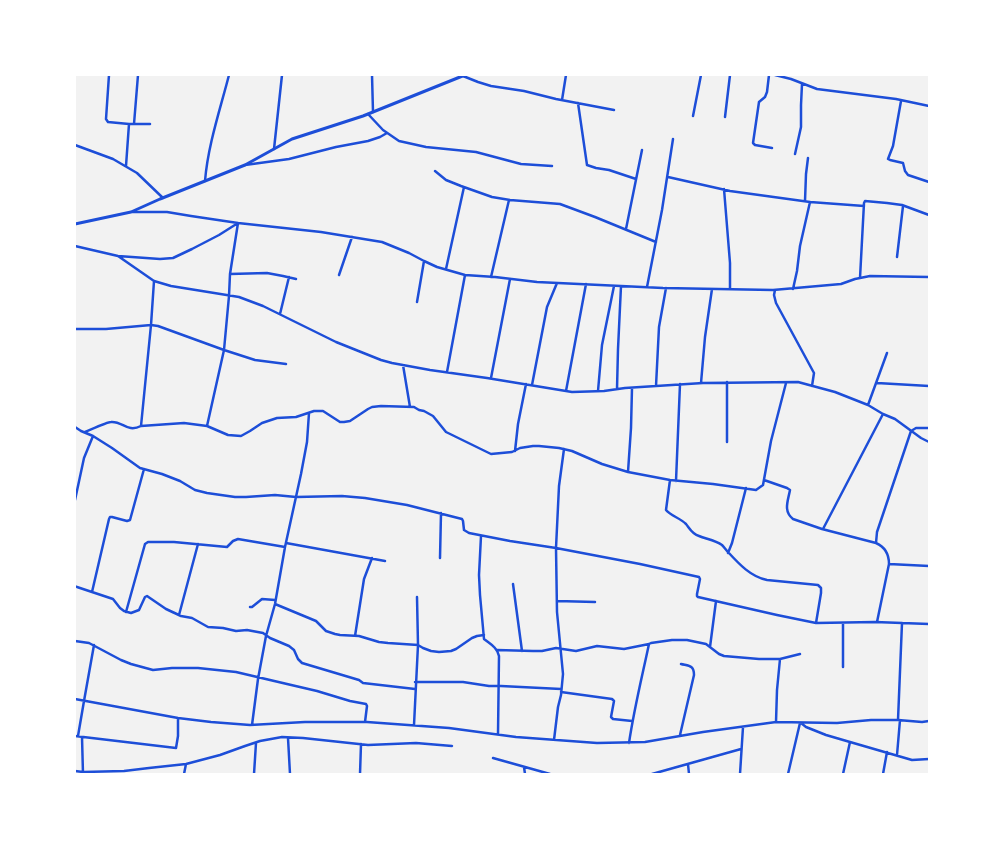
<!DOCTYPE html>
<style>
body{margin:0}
#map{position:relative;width:1004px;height:849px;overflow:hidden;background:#f2f2f2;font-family:Rubik,sans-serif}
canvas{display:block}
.frame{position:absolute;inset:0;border:76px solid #fff;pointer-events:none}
</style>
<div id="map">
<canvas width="1004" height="849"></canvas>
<div class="frame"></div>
</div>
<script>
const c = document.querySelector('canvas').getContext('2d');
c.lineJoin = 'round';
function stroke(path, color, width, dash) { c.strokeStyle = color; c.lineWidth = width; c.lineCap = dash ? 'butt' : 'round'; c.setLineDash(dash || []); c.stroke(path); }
const minor = new Path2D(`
 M109,75L106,119L108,122L129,124
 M372,75L373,112
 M769,75L767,92L765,97L759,102L753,143L755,145L772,148
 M775,75L791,79L817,89L896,99L929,106
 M463,76L478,82L491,86L524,91L556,99L614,110
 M562,100L566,75
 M901,101L893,146L888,159L890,160L903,163L905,171L908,175L929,182
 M578,103L587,165L596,168L609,170L636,179
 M368,114L383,130L399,141L426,147L476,152L521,164L552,166
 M693,116L701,75
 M725,117L730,75
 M134,124H150
 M75,145L113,159L137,173L163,198
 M274,149L282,75
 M795,154L801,127V105L802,84
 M245,165L289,159L336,147L368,141L380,137L387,133
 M126,166L129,124H134L138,75
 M435,171L446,180L461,186L492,197L510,200L560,204L595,217L656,242
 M668,177L730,191L810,202L864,206
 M205,181C208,145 220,110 229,75
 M724,189L730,263V289
 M805,201L806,174L808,158
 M132,212H167L191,216L238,223L321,232L382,242L409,253L424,261L437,267L465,275L495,277L537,282L663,288L773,290L841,284L855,279L870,276L929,277
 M626,229L642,150
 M75,246L118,256L160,259L173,258L192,249L219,235L238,223
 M118,256L154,281L171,286L239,297L263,306L336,342L381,360L392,363L430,370L487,378L572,392L604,391L625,388L703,383L798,382L835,392L868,405L883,414L895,419L921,438L929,442
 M897,257L903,206
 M446,269L464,187
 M230,274L267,273L283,276L296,279
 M339,275L352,237
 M491,277L509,200
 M860,278L864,203L865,201L887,203L902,205L929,215
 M647,287L662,210L673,139
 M793,289L797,271L800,246L810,202
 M775,290L774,295L776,303L814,373L812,386
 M417,302L424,261
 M280,314L289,277
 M75,329H106L151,325L158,326L224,350L255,360L286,364
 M403,365L410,407
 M447,372L465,275
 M491,378L510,279
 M727,382V442
 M701,383L705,337L712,289
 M877,383L929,386
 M532,385L547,307L557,283
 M656,386L659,327L666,288
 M617,389L618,349L621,286
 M566,391L586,284
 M598,391L602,345L614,286
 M868,405L887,353
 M141,426L151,325L154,281
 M207,426L224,350L229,296L230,274L238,223
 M75,427L81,431L93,436L112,448L140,468L162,474L180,481L195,490L207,493L235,497H246L275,495L296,497L342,496L365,498L407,505L462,519L463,521L464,530L469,533L510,541L556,548L640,564L699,577L700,579L697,594V596L698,597L777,615L816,623L875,622L929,624
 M85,432C90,430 107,422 111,422C123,421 127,433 141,426L184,423L207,426L228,435L241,436L250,431L262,423L277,418L296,417L314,411H323L340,422H344L350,421L368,409L372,407L381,406L414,407L419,410L424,411L433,416L446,432L491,454L512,452L520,448L533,446H539L559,448L572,451L602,464L628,472L670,480L713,484L756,490L763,485L771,441L786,383
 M515,451L518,424L526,384
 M628,472L631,428L632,388
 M670,480L666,510C671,516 680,518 686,524C690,529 692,534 699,536C706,539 715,540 722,545C724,547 726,550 728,552C739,564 751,577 767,580L818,585L821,588V593L816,623
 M764,480L787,488L790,490C788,501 783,511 793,519L822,529L876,543
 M676,481L680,384
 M75,500L84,458L93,436
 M823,529L883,414
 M481,536L479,575L480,595L484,639C490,644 497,647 499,656L498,734
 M286,543L385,561
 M728,553L732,543L746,488
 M440,558L441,513
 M889,564L929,566
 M513,584L522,651
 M75,586L77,587L113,599L120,608L124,611L131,613L139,610L145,597L147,596L166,609L181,616L192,618L208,627L223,628L236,631L247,630L263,633L270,638L289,646L294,650L298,659L302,663L359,680L363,683L415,689
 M92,592L109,519L110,517H112L127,521L130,520L144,469
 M557,601L595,602
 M275,604L316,621L326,631L335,634L340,635L359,636L379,642L388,643L418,645L423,648L431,651L439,652L451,651L456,649L472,638L477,636L484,635
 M250,607H252L262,599L275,600
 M126,612L145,544L148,542H174L227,547L233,541L238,539L285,547
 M179,615L198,544
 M877,622L889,564C889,554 885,547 876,543L877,532L911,431L916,428H929
 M355,636L364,579L372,558
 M75,641L89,643L121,660L131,664L153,670L172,668H198L236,672L287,684L317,691L350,701L366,704L367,706L365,722
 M710,647L716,601
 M497,650L533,651H542L556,648L576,651L597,646L624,649L649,644
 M780,659L800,654
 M843,667V623
 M415,682H463L489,686H501L561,689
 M561,692L612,699L614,701L611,717L613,719L632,721
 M75,699L178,718L211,722L250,725L305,722H367L449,728L516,737L597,743L645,742L703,732L776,722L837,723L871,720H898L922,722L929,721
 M898,720L902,623
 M801,723L806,727L826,735L850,742L912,760L929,759
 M252,725L258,679L266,636L275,604L285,547L301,474L307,442L309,413
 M414,725L418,645L417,597
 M680,735L694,675C694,665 689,666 681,664
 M75,736L176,748L178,736V718
 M78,736L84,701L94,645
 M82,737L83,774
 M288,738L290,774
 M554,740L558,707L561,695L563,674L557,612L556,548L559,486L564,449
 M629,743C634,709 642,677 649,644L651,643L672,640H687L706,644L719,654L724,656L759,659H780L777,690L776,722
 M897,755L900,720
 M493,758L550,774
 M688,764L689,774
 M524,767L525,774
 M75,771L83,772L124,771L149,768L186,764L220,755L245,746L260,741L282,737L303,738L368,745L416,743L452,746
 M184,774L186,764
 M254,774L256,743
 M360,774L361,744
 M652,774L741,749
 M740,774L743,727
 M788,774L800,723
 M843,774L850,742
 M883,774L887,752`);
const tertiary = new Path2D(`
 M75,224L131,212L160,199L245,165L292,139L363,116L465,75`);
stroke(minor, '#1d4ed8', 2.5);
stroke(tertiary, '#1d4ed8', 3);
</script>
